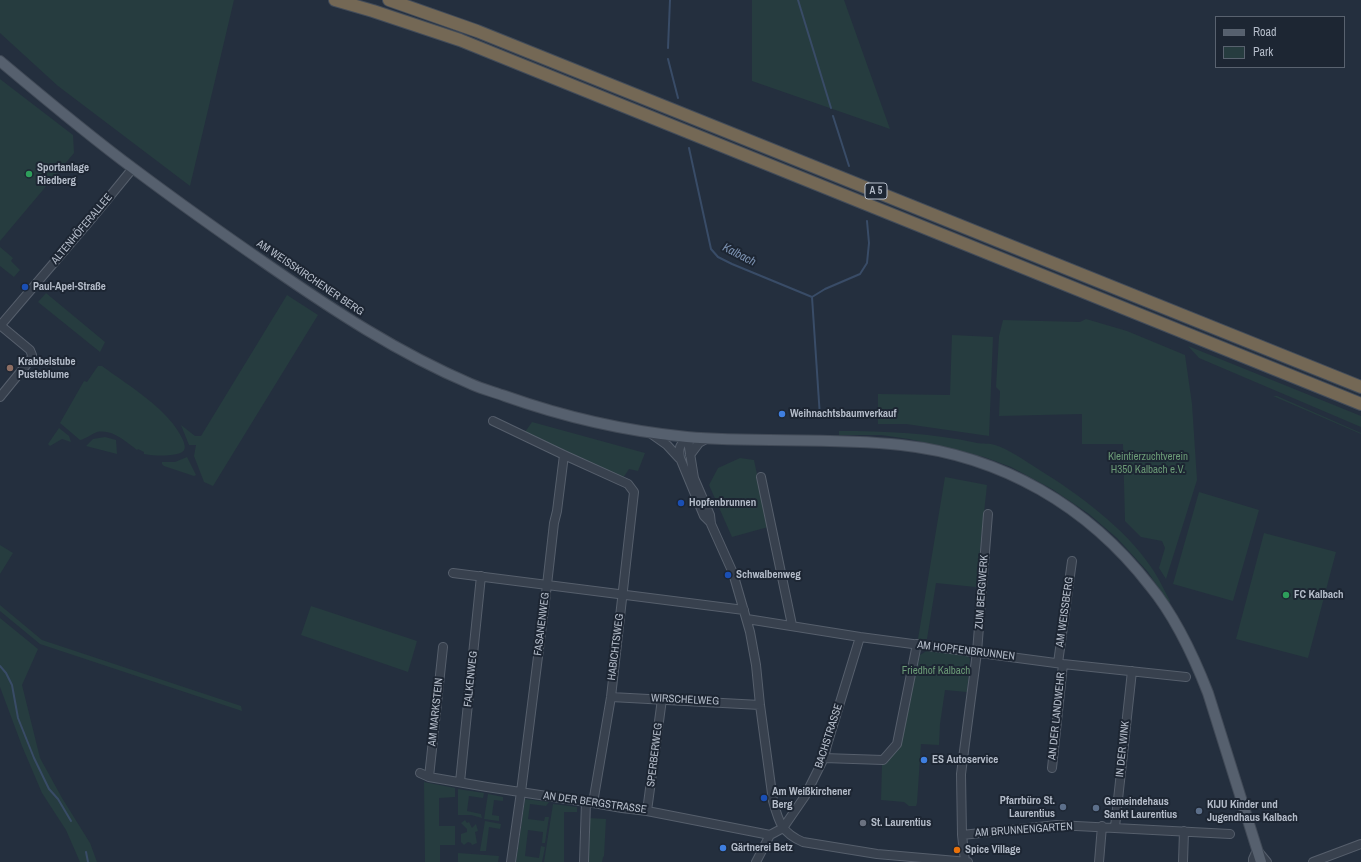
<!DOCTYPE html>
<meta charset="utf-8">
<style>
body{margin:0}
#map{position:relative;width:1361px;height:862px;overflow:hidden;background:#242f3e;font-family:"Archivo Narrow",sans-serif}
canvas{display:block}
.legend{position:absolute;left:1215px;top:16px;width:130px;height:52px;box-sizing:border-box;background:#1d2633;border:1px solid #59626f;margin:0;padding:5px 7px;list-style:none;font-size:12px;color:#b4bcc9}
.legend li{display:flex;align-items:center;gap:8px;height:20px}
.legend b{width:20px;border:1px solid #59626f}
</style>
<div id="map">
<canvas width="1361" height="862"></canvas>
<ul class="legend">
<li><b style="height:5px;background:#56606e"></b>Road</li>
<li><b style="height:11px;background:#263c3f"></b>Park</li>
</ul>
</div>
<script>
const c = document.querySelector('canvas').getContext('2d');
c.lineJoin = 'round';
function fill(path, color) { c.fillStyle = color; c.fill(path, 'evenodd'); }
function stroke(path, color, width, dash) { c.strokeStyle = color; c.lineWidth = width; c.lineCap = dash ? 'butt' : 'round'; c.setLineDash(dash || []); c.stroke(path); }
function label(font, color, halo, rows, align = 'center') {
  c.font = font + ' "Archivo Narrow",sans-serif'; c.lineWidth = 4; c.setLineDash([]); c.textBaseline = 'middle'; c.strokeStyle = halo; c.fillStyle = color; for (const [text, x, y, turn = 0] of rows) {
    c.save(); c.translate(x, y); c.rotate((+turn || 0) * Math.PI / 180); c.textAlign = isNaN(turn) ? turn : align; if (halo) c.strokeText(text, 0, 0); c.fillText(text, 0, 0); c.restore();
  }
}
const green = new Path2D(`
 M0,0H234L190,186L58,86L0,33Z
 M752,0H844L890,129L752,81Z
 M0,79L73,135L74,153L0,241Z
 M0,247L13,258L11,261L20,270L14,277L0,266Z
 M46,293L105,342L100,352L38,302Z
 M287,295L318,315L213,486L204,482L194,456L196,445H189L181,425L195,436H201Z
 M1086,319L1127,331L1185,355L1192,404L1197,480L1166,579L1159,568L1165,548L1162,541L1141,537L1125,521L1123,444H1082V414L999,416L1000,391L996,387L999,336L1003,320L1080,322Z
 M952,335L993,337L989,436L906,424H878V394L950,395Z
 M1188,346L1361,416V427L1199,358Z
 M98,366H102C129,386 169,409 183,440C186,448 186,452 177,454C166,456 156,456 144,454V452L138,449L137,450C126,442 113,429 97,432C91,434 86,439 80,440L60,423L84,381L87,382Z
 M1273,396H1277L1361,433V434Z
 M532,422L645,453L638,471L629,469L623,478L525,432Z
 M59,428L69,436L71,442L62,439L50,446L48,444Z
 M839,431C885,431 932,433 977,443C983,444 990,443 995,445C1010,450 1024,460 1038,469C1077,493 1125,528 1151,567C1159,578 1164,590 1170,601L1169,604L1148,572L1117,538L1089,514L1052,489L1011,467L984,457L909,439L881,435H839Z
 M105,437L116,440L117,454L86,446L93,439Z
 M187,457L196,475L194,476L164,466L162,464V462H175Z
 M740,458L754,460L768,527L732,537L709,485L718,468Z
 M945,477L987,485L976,587L936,583L927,639H918Z
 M1199,492L1259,510L1233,601L1173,584Z
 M1264,533L1336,552L1308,658L1236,639Z
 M0,545L13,553L0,574Z
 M0,605L42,640L241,706L242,711L40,644L0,611Z
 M311,606L417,641L408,672L301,635Z
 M0,618L38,649L22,685L40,758L62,798L90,843L97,862H80L66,830L42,793L22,746L0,687Z
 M928,650L968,656L970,659L967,692L945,690L940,724L939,745L921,744L917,803L916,806H909L904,802L881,800L882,765L899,745L920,655Z
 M424,782L455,788V797L439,798V826H455V845H440V862H425Z
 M458,789L484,793L483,798L469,796L467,811L481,814L482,818L471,815H458Z
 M488,794L503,797V801L494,800L492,815L499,816V821L484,819Z
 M525,799L549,802L546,806L530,804L528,819L544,821L545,817H549L545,843H542L543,832L528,830L525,856L539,858L541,846L545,847L542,862H516Z
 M553,804L577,807V812H564V862H544Z
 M588,818L606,819L604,856L603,857L602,862H587Z
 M465,820L467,823L469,822L472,828L476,824L478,831L475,832L477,843L472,845L471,843L468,842L464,845L461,842V834L467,832V829L461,823Z
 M485,821L501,824L500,829L489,827L486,851H480Z
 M458,853L499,856L498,862H458Z`);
const stream = new Path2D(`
 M798,0L831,108
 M668,48L670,0
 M668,59L678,98
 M833,116L849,166
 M689,148L711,249L718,257L732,264L812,297L820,417
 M812,297L825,289L860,274L867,263L869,243L867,221
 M0,666L6,673L12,685L18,718L34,758L49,789L58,799L71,821
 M86,852L88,862`);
const minor = new Path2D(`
 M0,325L30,350L32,355L31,359L0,397
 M0,326L93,217L133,168
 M493,421L564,455L628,484L634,492L611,697L593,803
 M650,433L667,445L679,458
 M688,437L689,447L694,478L710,515L711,524L733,573L750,632L756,665L760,705L773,801C779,823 782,833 803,842L877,854L968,862
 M688,437C680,445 678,447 680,458L704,516L711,523
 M690,455L699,443L708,438
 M761,477L792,625
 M453,573L744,610
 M747,619L860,637L1063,664L1186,677
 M1058,663L1072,561
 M611,697L760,705
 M824,758L883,760L897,744L917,644
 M1052,768L1063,664
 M420,773L429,777L487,787L593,803L622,808L647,811L770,835
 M429,777L443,647
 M460,782L481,576
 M647,811L662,699
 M1115,827L1132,671
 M962,835L1057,825L1230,834
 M965,861L962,835L961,774L977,652L988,514
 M511,862L521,792L547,585L554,523L557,511L564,455
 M584,862L586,802
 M756,862L770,835L783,828L805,796L824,758L827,745L860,637
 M1099,862L1102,826
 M1183,862L1184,831
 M1253,862V859L1257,850L1267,862
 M1313,862L1361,844`);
const major = new Path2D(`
 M0,61C44,98 88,135 134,169C178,202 223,234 268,265C333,310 398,353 471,384C482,389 494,392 505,396C564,417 625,431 687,437C758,443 830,437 901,445C1002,456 1088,506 1150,586C1174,615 1194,657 1208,693L1261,862`);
const highway = new Path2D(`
 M335,0L373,11L460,40L1361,404
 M389,0L477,31L1361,387`);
const markers = [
 [29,174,4,"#2e9e5b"],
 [25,287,4,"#1a4fb4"],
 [10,368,4,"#8d6e63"],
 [782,414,4,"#3f7fe0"],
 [681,503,4,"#1a4fb4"],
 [728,575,4,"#1a4fb4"],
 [1286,595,4,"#2e9e5b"],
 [924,760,4,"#3f7fe0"],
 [764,798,4,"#1a4fb4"],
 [1063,807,4,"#5c6f8a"],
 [1096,808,4,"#5c6f8a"],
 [1199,811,4,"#5c6f8a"],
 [863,823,4,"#6b7280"],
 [723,848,4,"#3f7fe0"],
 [957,850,4,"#e8710a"]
];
const shields = [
 [876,191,22]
];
const shieldNames = [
 ["A 5",876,191]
];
const poiNames = [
 ["Sportanlage",37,168],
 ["Riedberg",37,181],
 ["Paul-Apel-Straße",33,287],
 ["Krabbelstube",18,362],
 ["Pusteblume",18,375],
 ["Weihnachtsbaumverkauf",790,414],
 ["Hopfenbrunnen",689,503],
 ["Schwalbenweg",736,575],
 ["FC Kalbach",1294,595],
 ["ES Autoservice",932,760],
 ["Am Weißkirchener",772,792],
 ["Berg",772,805],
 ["Pfarrbüro St.",1055,801,"right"],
 ["Laurentius",1055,814,"right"],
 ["Gemeindehaus",1104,802],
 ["Sankt Laurentius",1104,815],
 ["KIJU Kinder und",1207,805],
 ["Jugendhaus Kalbach",1207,818],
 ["St. Laurentius",871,823],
 ["Gärtnerei Betz",731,848],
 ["Spice Village",965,850]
];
const streetNames = [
 ["ALTENHÖFERALLEE",82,229,-50],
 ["AM WEISSKIRCHENER BERG",310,278,34],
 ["ZUM BERGWERK",982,592,-86],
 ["AM WEISSBERG",1065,612,-82],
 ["FASANENWEG",542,624,-83],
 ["HABICHTSWEG",616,647,-83],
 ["AM HOPFENBRUNNEN",966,651,7],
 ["FALKENWEG",471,679,-84],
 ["WIRSCHELWEG",685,700,3],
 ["AM MARKSTEIN",436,712,-84],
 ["AN DER LANDWEHR",1057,716,-84],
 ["BACHSTRASSE",829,736,-72],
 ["IN DER WINK",1123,749,-84],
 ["SPERBERWEG",655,755,-83],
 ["AN DER BERGSTRASSE",595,803,8],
 ["AM BRUNNENGARTEN",1024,830,-4]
];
const parkNames = [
 ["Kleintierzuchtverein",1148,457],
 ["H350 Kalbach e.V.",1148,470],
 ["Friedhof Kalbach",936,671]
];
const waterNames = [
 ["Kalbach",739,255,27]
];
fill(green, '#263c3f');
stroke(stream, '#394c67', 2);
stroke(minor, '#565f6c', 10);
stroke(major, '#414a57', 12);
stroke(highway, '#434c59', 14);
stroke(minor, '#38414e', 8);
stroke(major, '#56606e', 10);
stroke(highway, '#746855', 12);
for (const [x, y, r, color] of markers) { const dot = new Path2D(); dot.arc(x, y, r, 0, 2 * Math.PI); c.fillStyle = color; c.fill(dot); stroke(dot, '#1d2633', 1.5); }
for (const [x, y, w] of shields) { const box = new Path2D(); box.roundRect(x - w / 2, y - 8, w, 16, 3); c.fillStyle = '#1d2633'; c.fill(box); stroke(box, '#b4bcc9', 1); }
label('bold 10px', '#b4bcc9', null, shieldNames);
label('bold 11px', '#b4bcc9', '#1d2633', poiNames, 'left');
label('11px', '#b4bcc9', '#1d2633', streetNames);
label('11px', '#6b9a76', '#1d2633', parkNames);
label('italic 12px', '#7c92b1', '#1d2633', waterNames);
</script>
